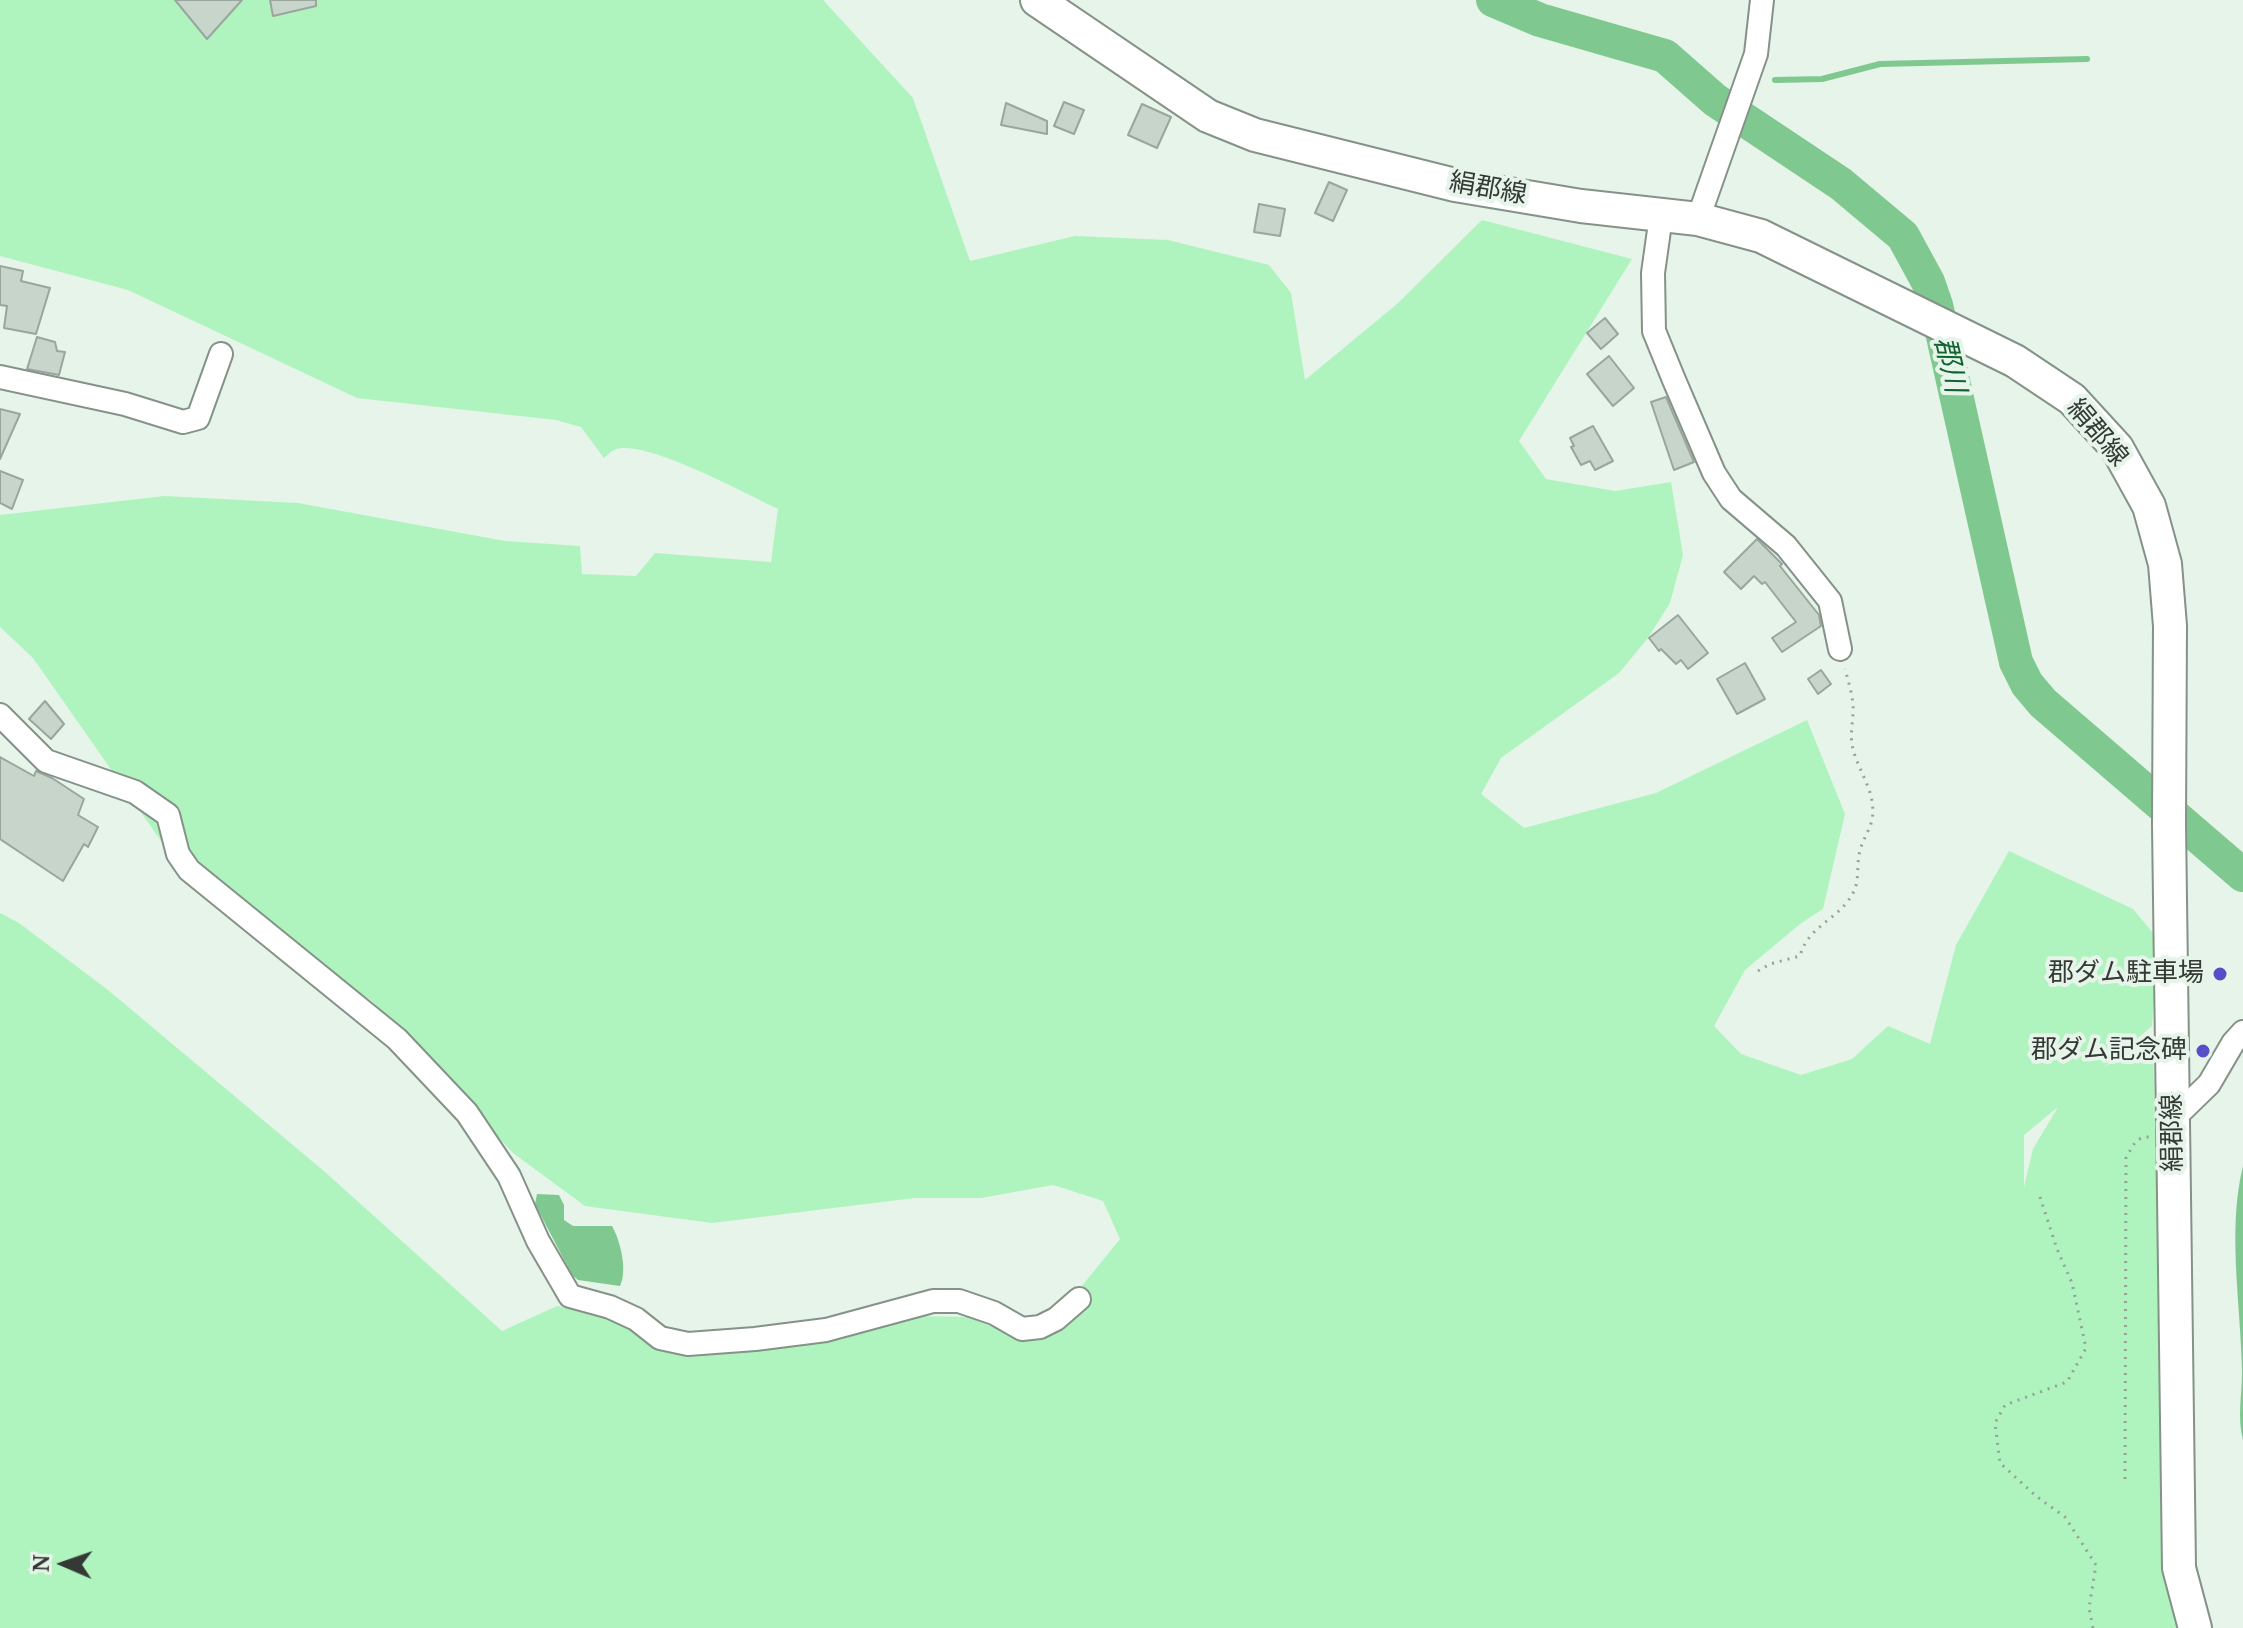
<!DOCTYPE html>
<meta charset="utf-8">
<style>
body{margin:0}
#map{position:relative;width:2243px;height:1628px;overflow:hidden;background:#e6f4e9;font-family:"Noto Serif",serif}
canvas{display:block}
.north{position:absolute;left:24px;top:1524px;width:80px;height:80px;-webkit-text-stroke:6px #e6f4e9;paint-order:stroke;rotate:272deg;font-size:22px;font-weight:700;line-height:32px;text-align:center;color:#343935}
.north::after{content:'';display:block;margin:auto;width:28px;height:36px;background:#343935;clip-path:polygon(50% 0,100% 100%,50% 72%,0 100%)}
</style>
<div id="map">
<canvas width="2243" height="1628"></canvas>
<div class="north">N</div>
</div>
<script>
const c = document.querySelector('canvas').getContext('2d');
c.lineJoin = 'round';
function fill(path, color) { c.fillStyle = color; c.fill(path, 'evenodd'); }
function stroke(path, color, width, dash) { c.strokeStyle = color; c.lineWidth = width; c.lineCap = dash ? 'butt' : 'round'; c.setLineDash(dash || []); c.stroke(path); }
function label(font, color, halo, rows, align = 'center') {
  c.font = font + ' "Noto Serif","Noto Sans JP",serif'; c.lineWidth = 8; c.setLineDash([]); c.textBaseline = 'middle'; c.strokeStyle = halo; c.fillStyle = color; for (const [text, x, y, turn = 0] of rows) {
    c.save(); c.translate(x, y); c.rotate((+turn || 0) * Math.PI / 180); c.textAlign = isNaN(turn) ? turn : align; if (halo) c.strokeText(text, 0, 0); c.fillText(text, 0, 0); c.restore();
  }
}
const green = new Path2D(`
 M0,0H823L913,98L970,261L1075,236L1168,240L1269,265L1291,293L1305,380L1397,304L1482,220L1632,259L1519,441L1546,479L1615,491L1671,482L1683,555L1670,603L1648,638L1619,673L1501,758L1481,794L1524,828L1656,793L1807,720L1845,814L1823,909L1800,924L1745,970L1714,1026L1741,1054L1801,1075L1852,1059L1888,1026L1930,1044L1956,945L2009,851L2133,909L2158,939L2152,1026L2103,1068L2153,1035L2164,1542L2186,1628H0V913L19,923L108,990L325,1172L502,1331L557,1306L615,1318L656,1347L914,1316L968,1317L1024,1340L1077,1292L1120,1239L1103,1201L1053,1185L981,1198H914L712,1223L585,1206L513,1153L372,1001L187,878L33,658L0,627V515L164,496L298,503L505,541L580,546L582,574L636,576L655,553L771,562L778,509C748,495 642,437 614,450C610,452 607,455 604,458L581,427L556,420L357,398L128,290L0,256ZM2058,1107L2033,1149L2024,1187V1135Z`);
const water = new Path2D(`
 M2243,1166V1440C2237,1418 2242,1395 2242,1372C2241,1305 2227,1230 2243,1166Z
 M537,1194L559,1195L564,1205V1220L573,1226H612C620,1240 628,1270 620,1286L578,1280L572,1275L535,1204Z`);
const stream = new Path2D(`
 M1692,78H1698
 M1775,80L1822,79L1880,64L2087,59`);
const river = new Path2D(`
 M1493,0L1540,20L1665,56L1715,100L1841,184L1903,236L1928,282L1936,305L2016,662L2027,684L2043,703L2243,875`);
const building = new Path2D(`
 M175,0H242L207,39Z
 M270,0H316V6L273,16Z
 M1064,102L1084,110L1074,134L1054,126Z
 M1006,103L1047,121V134L1001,125Z
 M1142,104L1171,117L1157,148L1128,135Z
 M1329,182L1347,190L1333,221L1315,213Z
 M1259,204L1285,209L1280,236L1254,232Z
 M0,266L23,271L21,281L50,288L36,334L4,328L7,306L0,305Z
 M1605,318L1618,334L1601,349L1587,333Z
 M37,337L55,342L57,351L65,352L59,375L27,369Z
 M1609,356L1634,388L1613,406L1587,374Z
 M1666,397L1694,462L1674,470L1651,402Z
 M0,409L20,414L0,459Z
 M1593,426L1613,461L1595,470L1590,461L1581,465L1571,447L1574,446L1570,438Z
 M0,471L23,480L12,509L0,503Z
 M1757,539L1782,564L1780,566L1819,615L1821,626L1782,652L1772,638L1796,622L1765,582L1762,584L1754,576L1741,589L1724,572Z
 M1678,615L1708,653L1688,669L1681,660L1676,664L1661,649L1659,651L1649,638Z
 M1745,663L1765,699L1737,714L1717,679Z
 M1821,670L1831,684L1818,694L1808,679Z
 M45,701L64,724L51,739L29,719Z
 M0,757L34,776L36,771L52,778L84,799L78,815L98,827L88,847L84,844L63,881L0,839Z`);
const path = new Path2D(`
 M1758,971L1770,964L1800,956C1808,925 1841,919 1854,891C1859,881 1857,866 1859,855C1861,842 1869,832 1872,820C1877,793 1859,773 1853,749C1849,735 1854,719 1853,705C1852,693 1848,680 1845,669
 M2040,1197L2057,1249L2072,1283L2086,1348L2067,1382L2005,1405L1995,1423L2000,1463L2036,1496L2065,1517L2096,1565L2089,1608L2093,1628
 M2125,1479L2126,1158C2133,1146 2135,1137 2149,1137`);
const minor = new Path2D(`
 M1661,216L1653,273L1654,331L1674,380L1714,473L1731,499L1786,546L1830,601L1840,649
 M1698,219L1756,54L1762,0
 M0,377L125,404L183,422L198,418L221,354
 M0,715L46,761L135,792L168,815L178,854L189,870L397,1039L467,1113L509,1176L538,1241L570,1296L610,1307L636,1319L660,1338L688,1344L755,1339L826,1330L933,1301H959L994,1313L1022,1329L1040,1327L1056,1319L1079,1299
 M2173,1119L2209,1084L2233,1043L2243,1032`);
const secondary = new Path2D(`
 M1037,0L1208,116L1255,135L1455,185L1581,206L1698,219L1761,236L2015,361L2072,399L2117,448L2149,506L2165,564L2170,626L2169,824L2179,1568L2195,1628`);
const markers = [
 [2220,974,8,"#574fc7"],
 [2203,1051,8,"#574fc7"]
];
const streetNames = [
 ["絹郡線",1488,189,10],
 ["絹郡線",2097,433,50],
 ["絹郡線",2173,1133,-91]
];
const poiNames = [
 ["郡ダム駐車場",2204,974],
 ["郡ダム記念碑",2187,1051]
];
const waterNames = [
 ["郡川",1949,365,77]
];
fill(green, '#aff4be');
fill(water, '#7fc990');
stroke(stream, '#7fc990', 6);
stroke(river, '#7fc990', 34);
fill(building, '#c8d5ca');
stroke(building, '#9aa69c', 2);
stroke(minor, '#859287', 26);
stroke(secondary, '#859287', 36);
stroke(path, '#96a098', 3, [2, 6]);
stroke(minor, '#fff', 22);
stroke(secondary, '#fff', 32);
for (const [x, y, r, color] of markers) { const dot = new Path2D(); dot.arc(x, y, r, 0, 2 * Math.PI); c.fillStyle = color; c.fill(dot); stroke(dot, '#e6f4e9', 3); }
label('26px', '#343935', '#e6f4e9', streetNames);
label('26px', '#343935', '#e6f4e9', poiNames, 'right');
label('italic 28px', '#116330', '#e6f4e9', waterNames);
</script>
